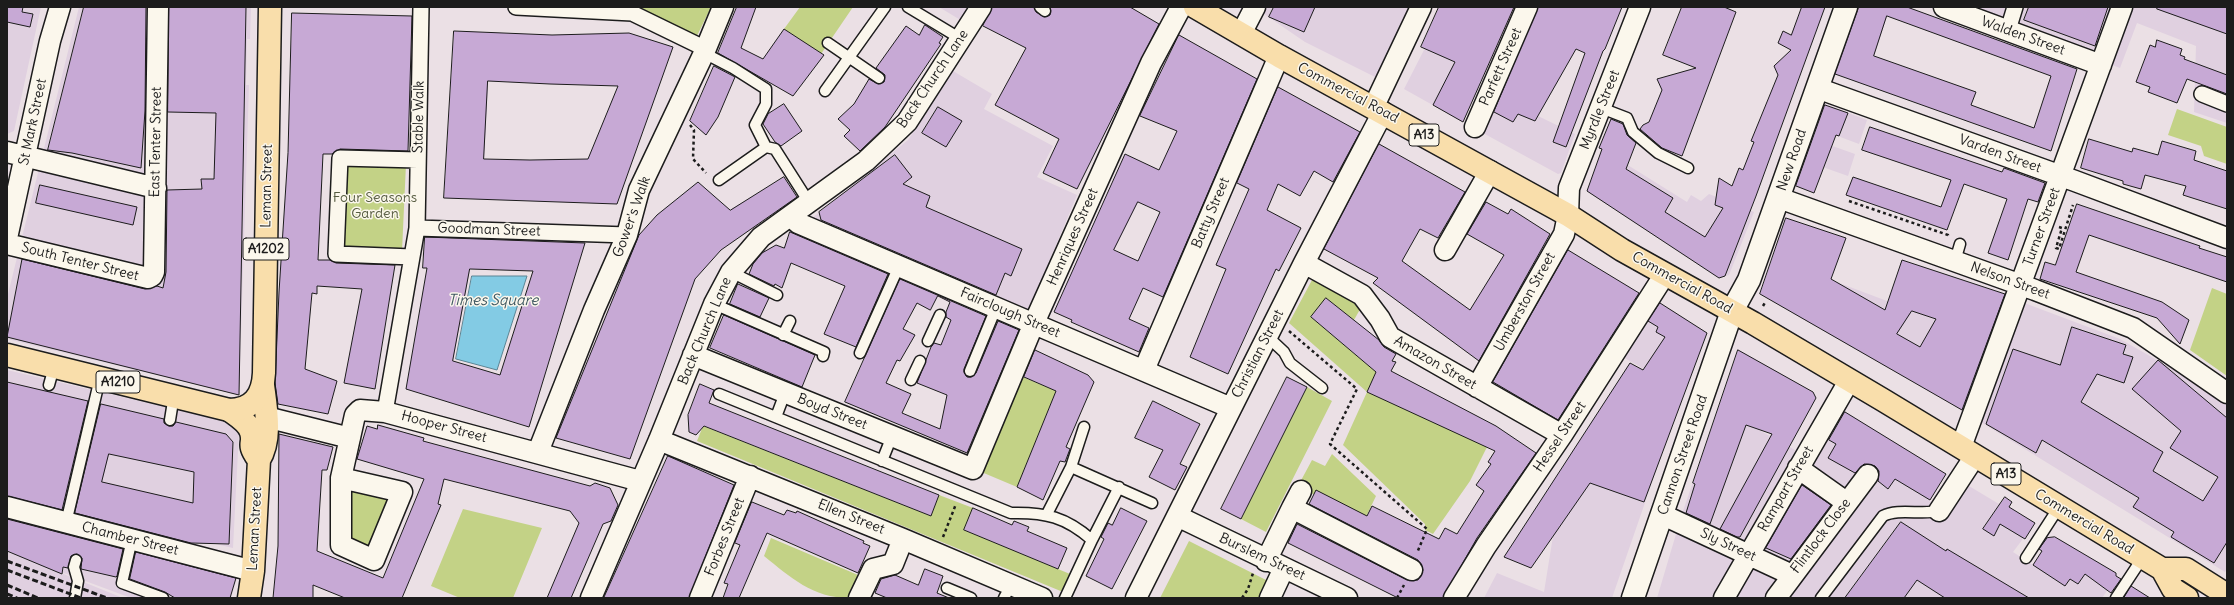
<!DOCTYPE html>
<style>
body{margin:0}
#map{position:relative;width:2234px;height:605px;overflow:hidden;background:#ebe0e5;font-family:Delius,sans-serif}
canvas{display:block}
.frame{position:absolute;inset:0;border:8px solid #1c1c1c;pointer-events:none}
</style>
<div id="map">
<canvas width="2234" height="605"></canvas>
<div class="frame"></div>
</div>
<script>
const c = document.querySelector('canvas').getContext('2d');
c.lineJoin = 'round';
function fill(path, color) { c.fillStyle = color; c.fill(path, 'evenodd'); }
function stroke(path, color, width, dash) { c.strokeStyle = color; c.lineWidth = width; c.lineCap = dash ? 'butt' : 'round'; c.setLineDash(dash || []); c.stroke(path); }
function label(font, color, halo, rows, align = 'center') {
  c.font = font + ' Delius,sans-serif'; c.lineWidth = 3; c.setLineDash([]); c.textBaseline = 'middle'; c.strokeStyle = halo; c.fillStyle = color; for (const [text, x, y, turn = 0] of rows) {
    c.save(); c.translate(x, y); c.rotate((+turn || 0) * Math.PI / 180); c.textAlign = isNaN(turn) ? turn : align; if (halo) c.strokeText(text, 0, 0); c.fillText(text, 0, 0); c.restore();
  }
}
const built = new Path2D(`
 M7,7H41L14,131L7,134Z
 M79,7H251L250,39H247L246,85H249L239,395L7,339V298Z
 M939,7H970L962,21Z
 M1254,7H1413L1379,79L1305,42Z
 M1446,7L1477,89L1463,122L1404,89Z
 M1960,7H2227V123L2194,112L2196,46L2137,23L2120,68Z
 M953,71L992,94L984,109L1053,146L1037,177L1077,195L1029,310L811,219L908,140Z
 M1499,97L1575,134L1561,173L1558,174L1483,133Z
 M1819,102L1867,120L1859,144L1811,126Z
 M1807,137L1855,154L1848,176L1800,159Z
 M1602,149L1687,202L1691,195L1701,201L1709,194L1754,212L1729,275L1719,278L1587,191Z
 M1834,281L1948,324L1966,281L2120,339L2227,400V569L2225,572L1940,397L1792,313L1807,283Z
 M1658,302L1707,333L1661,379L1623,357Z
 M1741,351L1814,393L1816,398L1807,415L1760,427L1759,430L1795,450L1794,474L1837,505L1773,598H1657L1682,514L1737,353Z
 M7,370L233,423L239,432L233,548L7,496Z
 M1843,411L1946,474L1929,501L1947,516L1969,486L1999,504L2001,502L2035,523L2013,552L2033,565L2051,537H2055L2116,573V578L2102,598H1782L1854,500L1809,466Z
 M1667,439L1612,598H1484L1497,573L1544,592L1553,536L1614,447Z
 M22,523L82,538L238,574L231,598H131L29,560L123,598H7V551L16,554Z`);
const green = new Path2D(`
 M632,7H711L695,40Z
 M800,7H853L821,54L784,29Z
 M2177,109L2227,127V164L2204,156L2201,146L2168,135Z
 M347,162L406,164L402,251L344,248Z
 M1312,280L1363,304L1354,320L1326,298L1311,317L1376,372L1367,392L1487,447L1470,481L1433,534L1425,530V524L1343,445L1367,392L1289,323Z
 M2212,288L2227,294V376L2190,350Z
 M1018,375L1056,391L1017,487L979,471Z
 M1307,387L1332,401L1266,532L1241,519Z
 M703,426L931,516L939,495L973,508L964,530L1070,574L1063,592L697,441Z
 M1332,454L1376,496L1364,521L1298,486L1312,460L1325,466Z
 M348,482L395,494L370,554L345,542Z
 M463,509L542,528L513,598H460L431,586Z
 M771,538L858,575L849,598C813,598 790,577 764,556Z
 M1189,541L1268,581L1259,598H1160Z`);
const water = new Path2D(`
 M472,276H527L497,370L456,359Z`);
const building = new Path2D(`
 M7,7H23L22,12L33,14L30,27L7,22Z
 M84,7H146L145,111L141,168L72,153L48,150Z
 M169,7H246L239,395L7,337L22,259L145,289L157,286L163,288L166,272L167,190L202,189L201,179H214L216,113L168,112Z
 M737,7H756L741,48L763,59L784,29L824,55L793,96L718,53Z
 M992,7H1034L1036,12L1044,17L1050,15V7H1130L1159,24L1077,189L1043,173L1059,139L995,105L1026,48L983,26Z
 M1274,7H1315L1304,32L1269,17Z
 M1439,7H1514L1463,122L1433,105L1455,62L1421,47Z
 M1538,7H1622L1605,49L1603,51L1566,147L1553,142L1585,53L1576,49L1535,121L1518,114L1513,122L1494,112Z
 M1682,7H1724L1736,12L1682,156L1662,148L1640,129L1643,125L1649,122L1662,90L1657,79L1696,68L1663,55Z
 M1802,7H1825L1756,196L1725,276L1719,278L1587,191L1602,149L1599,148L1611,119L1623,124L1627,135L1636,143L1626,169L1673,198L1665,212L1705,237L1723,208L1715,205L1719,178L1732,186L1739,168L1743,170L1754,142L1751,141L1778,75L1774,66L1791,50L1778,43L1783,31L1791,35Z
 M1859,7H1907L2077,69L2051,151L1835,74ZM1887,16L2051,76L2034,128L1971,105L1976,92L1874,56Z
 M2029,7H2108L2095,46L2024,20Z
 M2158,7H2227V34L2157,9Z
 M292,13L412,16L408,151L340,149L332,154H323L318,260H330L336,263L395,265L375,389L344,383L362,289L317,286V294L312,293L305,369L337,381L328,414L278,404L275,383L279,292L288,153Z
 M925,25L943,37L939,43L941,44L885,127L860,151L844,136L850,130L838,119L854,104L869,79L878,84L884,82L885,75L876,68L906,26L919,35Z
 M454,31L552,35L629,33L673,47L617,204L444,198ZM488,81L550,84L618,86L588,159L530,160L484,159Z
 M1179,35L1257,79L1163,297L1143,288L1129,319L1149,328L1139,352L1071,322L1072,320L1054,312L1125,154L1159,170L1177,131L1140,116ZM1138,202L1160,212L1138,261L1114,250Z
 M2157,40L2182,49L2180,55L2185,57L2184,59L2227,75V94L2187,79L2177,103L2148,92L2150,87L2136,82L2150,45L2155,47Z
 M714,66L735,77L718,117L706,135L690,121Z
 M1278,87L1360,132L1333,182L1314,171L1300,196L1278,184L1267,210L1301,228L1279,271L1276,269L1228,374L1190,357L1226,269L1216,265L1249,189L1237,183Z
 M784,104L802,131L781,146L775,142L763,124L768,114Z
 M1825,105L1848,113L1839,136L1836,135L1814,193L1796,186Z
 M938,107L962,121L946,147L922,133Z
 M1870,127L2002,172L2004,168L2045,183L2038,202L2028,199L2008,260L1988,253L2007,199L1964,184L1947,230L1846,195L1853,177L1941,207L1951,180L1862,150Z
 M2089,139L2132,152L2133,148L2158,155L2162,141L2196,151L2194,160L2227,171V209L2183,195L2186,186L2145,175L2141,189L2123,184V181L2081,168Z
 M1379,144L1465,192L1438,238L1420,229L1402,261L1470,310L1504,255L1467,234L1486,202L1508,214L1511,209L1550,234L1479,361L1373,283L1378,278L1324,249Z
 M895,155L912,177L903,184L930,196L926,207L1022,249L1011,276L1005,273L996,295L821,220L819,212Z
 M784,177L797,197L721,250L695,279L630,459L556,438L639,235L657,215L698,182L730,210Z
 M40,185L137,207L133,225L36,203Z
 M2077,204L2200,246L2199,248L2227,257V282L2089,235L2076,272L2162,302L2189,320L2180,344L2157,318L2040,279L2045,262L2055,265Z
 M1786,218L1846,238L1831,279L1885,310L1902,260L2005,294L1962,410L1760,294ZM1912,311L1936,319L1920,347L1897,334Z
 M790,232L888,274L856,347L824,334L845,286L791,263L782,288L775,284L774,286L749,274L753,264L762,253L776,245L784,248Z
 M425,237L585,243L529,427L406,389L427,268H423ZM470,269L533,271L500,375L453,361Z
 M1568,250L1639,293L1558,420L1493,382Z
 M900,279L986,316L964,369V372L967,377H971L976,373L998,321L1019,330L967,453L845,402ZM938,296L950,302L946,312V317L951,320L941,345L934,343L931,347L917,383L947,395L940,429L902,413L911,394L886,383L897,360L900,361L915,335L903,329L917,303L930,310Z
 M738,284L769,298L760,317L730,304Z
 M1326,298L1379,340L1384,347L1396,354L1392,361L1396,362L1391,371L1496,426L1536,453L1477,538L1443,598H1398L1288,543L1297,524L1407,580H1418L1423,570L1418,560L1309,504L1316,490L1367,516L1372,506L1439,539L1445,528L1457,534L1484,491L1476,485L1491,464L1488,462L1495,451L1367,392L1376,372L1311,317Z
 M1660,303L1707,333L1644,502L1590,483L1531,568L1504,557L1630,363L1643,370L1665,337L1656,332L1658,327L1648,321Z
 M724,315L815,355L802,387L710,348Z
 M2072,327L2126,345L2123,354L2133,357L2124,383L2097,374L2081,402L2163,452L2153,471L2203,501L2218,477L2170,448L2181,431L2132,389L2158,360L2227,418V542L2214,563L2171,537L2174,532L2133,507L2139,498L2124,489L2042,440L2036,453L1986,424L2013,349L2060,365Z
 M1035,350L1088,375L1094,382L1066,447L1070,449L1065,462L1060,461L1043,500L1017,487L1056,391L1024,377Z
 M1738,350L1813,392L1816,398L1740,537H1737L1720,529L1772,434L1746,425L1710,524L1686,513L1695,484L1693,483Z
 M1287,377L1307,387L1241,519L1221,509Z
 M7,382L88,401L62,510L7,496Z
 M700,384L714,390L709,403L939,495L931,516L704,426L696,435L689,432L688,415Z
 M1153,401L1200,424L1180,464L1187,467L1175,490L1149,477L1163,450L1135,438Z
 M101,404L164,419V423L169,426H173L176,422L226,434L233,442L229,544L191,543L75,513ZM109,454L194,472L193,503L102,482Z
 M1845,412L1946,474L1930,500L1895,479L1888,489L1878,481L1879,471L1875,466L1864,464L1855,473L1828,458L1836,444L1829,440Z
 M378,425L424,438L423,441L590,486L595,483L610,488L618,505L611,521L603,524L571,598H547L579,523L570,511L444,479L438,504L441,505L402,598H345L313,585V598H273L278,546L279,434L333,447L327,470H322L317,551L383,578L424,479L357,459L367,426L377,429Z
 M668,456L734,485L689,598H604Z
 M1802,485L1831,505L1791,559L1766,548Z
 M2005,497L2012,502L2009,507L2035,523L2025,539L2000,524L1994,536L1983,529Z
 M752,502L784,515L787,510L796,513L797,511L864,541L863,543L870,546L858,573L767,533L739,598H723L728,584L724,583L740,545L735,543Z
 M973,508L1012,525L1014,521L1029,527L1027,531L1067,548L1058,569L964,530Z
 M1121,508L1147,521L1112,589L1086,576L1104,539L1101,537L1108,523L1112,525Z
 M7,519L123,549L117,576L116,577L81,569L82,558L77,554L71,556L68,568L63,567L62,574L7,551Z
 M1901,522L1946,551L1947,549L2029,598H1945L1917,580L1904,598H1845Z
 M2055,537L2116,573V576L2121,579L2111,593L2085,574L2078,584L2070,579L2065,586L2033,565L2042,551L2039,549L2047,538Z
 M136,552L236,578L230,598H175L165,592L130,579Z
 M925,569L943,576L937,593L949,598H887L875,593L881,579L895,575L918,585Z
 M2131,586L2150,598H2124Z`);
const path = new Path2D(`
 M690,125L694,130L693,159L706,173
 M1849,201L1948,235V237
 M2059,227L2062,228L2056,248L2059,249L2073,205
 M1763,306L1766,301
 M1289,331L1357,389L1330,444L1427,529L1417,553
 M943,537L956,504
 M1242,598L1248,589L1253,573
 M1397,598L1404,585`);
const service = new Path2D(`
 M908,7L961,39
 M1040,7L1045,11
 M828,43L879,78
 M704,53L733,68L766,89V104L755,125L766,147L775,149L810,204
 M825,91L885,7
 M1601,108L1627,118L1633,132L1658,153L1688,168
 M719,180L766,147
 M1955,261L1960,244
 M731,272L777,295
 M714,304L824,352L823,356
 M783,335L790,321
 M1268,337L1284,352L1290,363L1322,388
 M928,341L940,315
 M860,353L899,266
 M970,371L996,308
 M911,380L920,361
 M49,385L54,367
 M719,394L1011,513C1045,512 1066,517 1092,540L1065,598
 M776,417L785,393
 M170,420L174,395
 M882,461L892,436
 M1071,467L1152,503
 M1047,514L1071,467L1084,427
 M66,523L100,378
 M132,539L122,583L163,598
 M1092,540L1119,487
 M2026,558L2059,507
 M947,588L971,598
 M75,598L78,581L74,567L76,560
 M1004,598L1011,585
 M1821,598L1883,516C1898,508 1921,515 1939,511
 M2116,598L2143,557`);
const pedestrian = new Path2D(`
 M516,7L632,13L706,49
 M2008,30L2015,7
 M2202,94L2227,104
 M417,228L421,7
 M412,257L336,254L340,158L418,160
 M385,412L417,228L627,235`);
const minor = new Path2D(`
 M1944,7L2101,65
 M1241,34L1255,7
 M1817,88L2075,181L2227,238
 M1374,106L1421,7
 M1475,127L1527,7
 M7,152L156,188
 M1779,198L2035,290L2133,328L2227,393
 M791,217L798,223L1231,408
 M7,238L50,41L60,7
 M7,244L148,278L152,276L154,272L158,7
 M1445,250L1490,171
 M1304,263L1362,295L1380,319L1390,337L1562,435
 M693,355L973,469L1034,323L1151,63L1181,7
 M1144,370L1279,56
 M1477,387L1564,234L1568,215L1569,188L1640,7
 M266,417L350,438
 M659,440L903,539L1042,598
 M1961,447L2122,7
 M538,452L594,310L627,235L639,190L704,53L723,7
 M1798,468L1846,502
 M341,478V545L374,560L402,492L341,478L355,415L360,410L385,412L640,481
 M7,507L253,571
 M1292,508L1301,491
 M1939,511L1975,456
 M1663,515L1792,575
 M1177,516L1347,598
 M1266,561L1292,508L1412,570
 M591,598L659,440L714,304L731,272L761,237L866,161L907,122L981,7
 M700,598L750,476
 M859,598L873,569L893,564L903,539
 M1136,598L1304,263L1383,112
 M1270,598L1284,568
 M1454,598L1486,546L1562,435L1665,274
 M1724,598L1849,381
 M1776,598L1868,475`);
const secondary = new Path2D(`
 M1633,598L1732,311L1749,280L1846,7`);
const primary = new Path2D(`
 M229,410C237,416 248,422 251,432C255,445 246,442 258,459
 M249,598L253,571L259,460C272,439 266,409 263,385`);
const trunk = new Path2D(`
 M1195,7L1279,56L1568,215L1622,250L1753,323L1883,400L2162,569H2186L2227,595
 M7,355L229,410C253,410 263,395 264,373L270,7
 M2162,569L2173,589L2187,598`);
const rail = new Path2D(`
 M7,561L107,598
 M7,570L81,598
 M7,585L38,598
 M7,594L17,598`);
const shields = [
 [1424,135,30],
 [266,249,46],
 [118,382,44],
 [2006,474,30]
];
const shieldNames = [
 ["A13",1424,135],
 ["A1202",266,249],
 ["A1210",118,382],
 ["A13",2006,474]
];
const streetNames = [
 ["Walden Street",2023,36,20],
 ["Parfett Street",1501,67,-66],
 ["Back Church Lane",933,79,-56],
 ["Commercial Road",1348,93,28],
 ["Myrdle Street",1600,110,-68],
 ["Stable Walk",419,117,-89],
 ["St Mark Street",33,122,-78],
 ["East Tenter Street",156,142,-89],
 ["Varden Street",2000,154,20],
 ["New Road",1792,160,-71],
 ["Leman Street",267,186,-89],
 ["Batty Street",1211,213,-67],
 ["Gower's Walk",632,217,-70],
 ["Turner Street",2042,227,-70],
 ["Goodman Street",489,230,2],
 ["Henriques Street",1073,237,-66],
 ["South Tenter Street",80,262,14],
 ["Nelson Street",2010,281,20],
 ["Commercial Road",1682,283,29],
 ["Umberston Street",1525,302,-61],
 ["Fairclough Street",1010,313,23],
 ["Back Church Lane",705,331,-67],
 ["Christian Street",1258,354,-63],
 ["Amazon Street",1435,363,30],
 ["Boyd Street",832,412,22],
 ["Hooper Street",444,427,15],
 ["Hessel Street",1560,437,-56],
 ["Cannon Street Road",1683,455,-71],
 ["Rampart Street",1786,489,-60],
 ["Ellen Street",851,517,22],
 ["Commercial Road",2084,522,31],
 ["Leman Street",255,529,-87],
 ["Flintlock Close",1821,536,-53],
 ["Forbes Street",725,537,-68],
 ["Chamber Street",130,539,14],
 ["Sly Street",1728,545,25],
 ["Burslem Street",1262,557,25]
];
const parkNames = [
 ["Four Seasons",375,198],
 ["Garden",375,214]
];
const waterNames = [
 ["Times Square",493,301]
];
fill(built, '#e0d0e0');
fill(green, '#c3d286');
fill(water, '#83cbe4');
stroke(water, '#5a8594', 1);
fill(building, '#c7a9d5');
stroke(building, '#1c1c1c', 1);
stroke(service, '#1c1c1c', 13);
stroke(pedestrian, '#1c1c1c', 18);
stroke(minor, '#1c1c1c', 23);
stroke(secondary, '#1c1c1c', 25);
stroke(primary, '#1c1c1c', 25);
stroke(trunk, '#1c1c1c', 25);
stroke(path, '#1c1c1c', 2.5, [3, 3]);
stroke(service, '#fbf7ec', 10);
stroke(pedestrian, '#fbf7ec', 15);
stroke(minor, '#fbf7ec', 20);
stroke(secondary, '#fbf7ec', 22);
stroke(primary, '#f9deab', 22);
stroke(trunk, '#f9deab', 22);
stroke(rail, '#1c1c1c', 3, [6, 3]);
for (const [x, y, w] of shields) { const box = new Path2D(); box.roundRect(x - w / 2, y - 11, w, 22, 3); c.fillStyle = '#fbf7ec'; c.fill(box); stroke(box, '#1c1c1c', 1); }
label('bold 13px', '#1c1c1c', null, shieldNames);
label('14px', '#1c1c1c', '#fbf7ec', streetNames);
label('14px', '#565c41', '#fbf7ec', parkNames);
label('italic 15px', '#405962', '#fbf7ec', waterNames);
</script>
